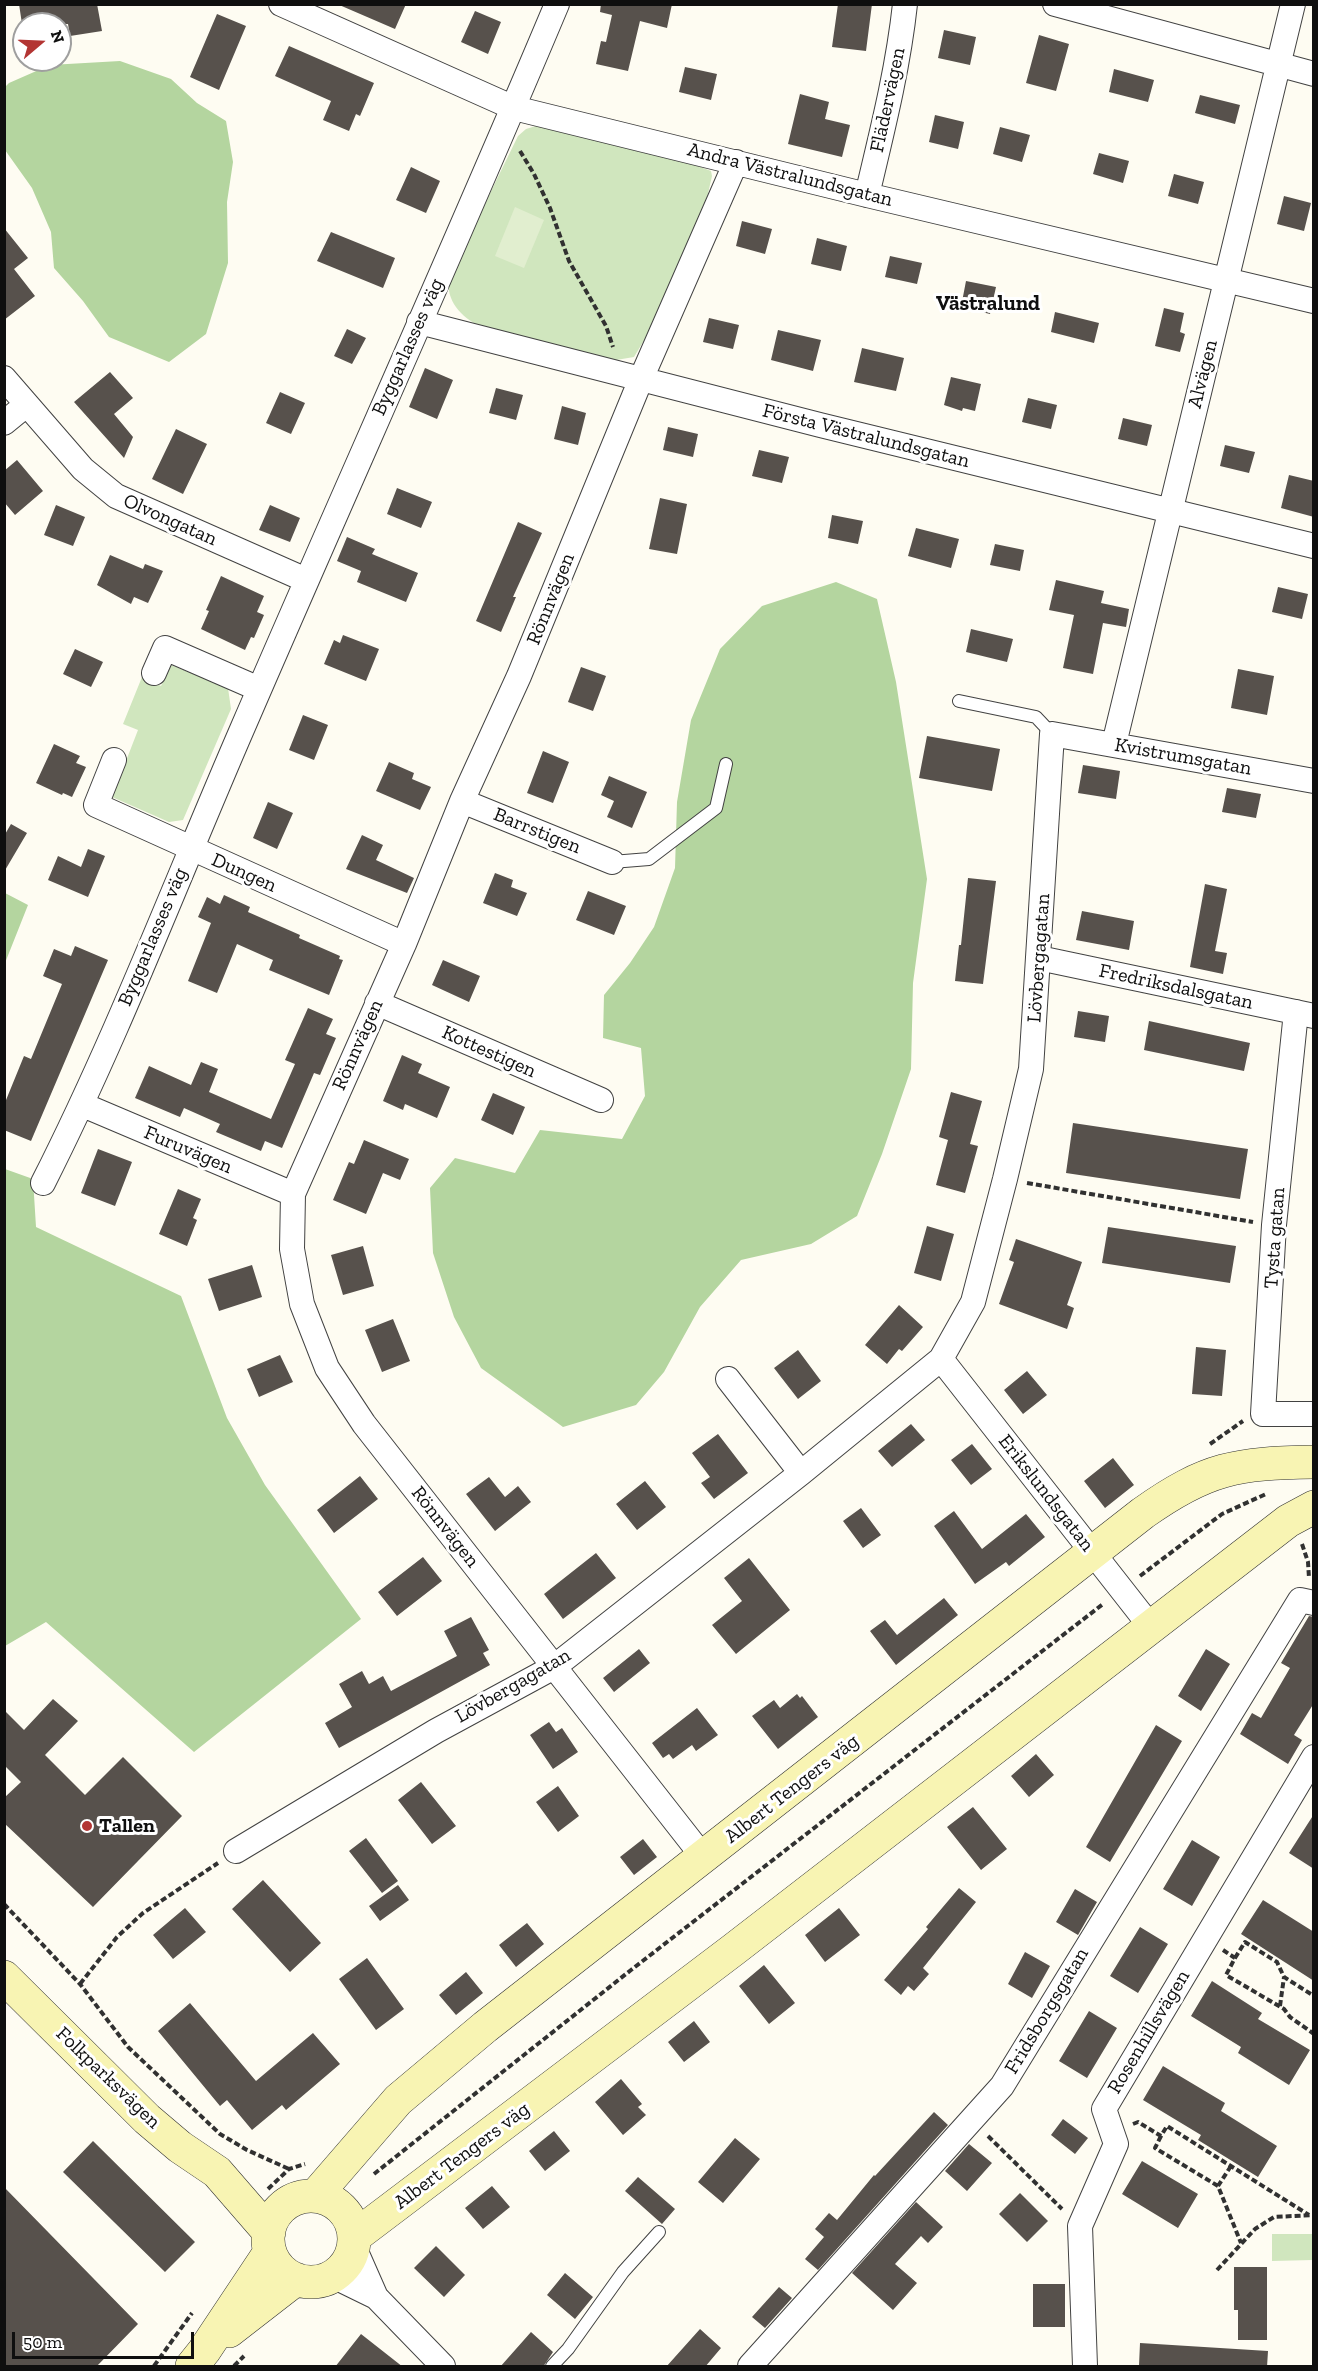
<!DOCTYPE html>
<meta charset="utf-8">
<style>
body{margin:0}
#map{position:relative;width:1318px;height:2371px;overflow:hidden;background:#fefcf2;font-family:"Zilla Slab",serif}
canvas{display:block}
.frame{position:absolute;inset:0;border:6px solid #0f0f0f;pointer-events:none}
.north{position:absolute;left:12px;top:12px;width:60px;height:60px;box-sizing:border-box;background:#fff;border:2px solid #9f9f9f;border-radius:50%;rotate:71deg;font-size:16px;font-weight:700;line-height:24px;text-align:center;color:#0f0f0f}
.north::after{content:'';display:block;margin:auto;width:21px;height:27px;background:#b33533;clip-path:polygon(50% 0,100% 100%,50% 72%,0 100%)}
.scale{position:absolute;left:12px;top:2332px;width:182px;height:27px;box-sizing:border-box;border:3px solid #0f0f0f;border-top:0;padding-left:8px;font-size:18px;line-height:21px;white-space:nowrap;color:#0f0f0f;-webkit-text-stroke:4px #fff;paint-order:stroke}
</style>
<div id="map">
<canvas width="1318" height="2371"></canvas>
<div class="frame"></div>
<div class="north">N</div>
<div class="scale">50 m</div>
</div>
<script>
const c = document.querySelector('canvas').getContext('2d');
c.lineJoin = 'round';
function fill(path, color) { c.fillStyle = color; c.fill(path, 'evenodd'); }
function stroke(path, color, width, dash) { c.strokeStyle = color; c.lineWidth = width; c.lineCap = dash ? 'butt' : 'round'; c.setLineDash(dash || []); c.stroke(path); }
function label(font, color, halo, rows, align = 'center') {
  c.font = font + ' "Zilla Slab",serif'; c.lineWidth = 6; c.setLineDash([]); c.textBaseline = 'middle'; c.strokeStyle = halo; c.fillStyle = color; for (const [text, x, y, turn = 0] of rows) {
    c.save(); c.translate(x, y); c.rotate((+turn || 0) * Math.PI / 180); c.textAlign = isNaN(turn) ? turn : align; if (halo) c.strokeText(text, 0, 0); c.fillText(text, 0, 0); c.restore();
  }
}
const green = new Path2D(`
 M539,125L695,165L711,171L712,176L707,198L649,332L634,357L616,360L477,325C458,314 444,297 450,275L518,136L526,129Z
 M171,665L228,688L231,709L183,820L169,822L112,797L138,730L123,724L142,677L161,686Z
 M1272,2234H1313V2260L1272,2261Z`);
const forest = new Path2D(`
 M120,61L171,79L197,103L226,121L233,162L227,202L228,263L206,334L169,362L109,337L83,301L54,268L51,232L32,188L5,150V87L9,83L50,65Z
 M836,582L877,599L896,682L927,879L913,983L911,1069L882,1154L857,1216L811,1244L741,1260L700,1307L664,1372L636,1405L563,1427L481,1368L454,1317L433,1253L430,1188L455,1158L515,1173L540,1130L622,1139L645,1096L641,1048L603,1038L604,995L630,963L654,927L675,868L677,802L691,720L720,649L762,606Z
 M5,893L28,905L5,963Z
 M5,1169L33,1179L36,1227L181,1296L227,1418L265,1485L361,1619L194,1752L46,1622L5,1646Z`);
const pitch = new Path2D(`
 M515,207L544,220L524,268L495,256Z`);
const building = new Path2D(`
 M19,4H97L102,31L70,36L68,24H22Z
 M337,4H406L395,29Z
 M601,4H672L667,28L640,21L628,71L596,64L601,41L606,42L612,15L600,12Z
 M838,4H872L866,51L832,47Z
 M475,11L501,22L488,54L461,42Z
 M217,14L246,26L219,90L190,77Z
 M944,30L976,37L970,65L938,58Z
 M1039,35L1069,44L1056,91L1026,83Z
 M289,46L374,83L360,116L356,114L349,131L323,120L331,101L275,76Z
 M685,67L717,74L711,100L679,92Z
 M1114,69L1154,80L1148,102L1109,92Z
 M800,94L829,102L825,119L850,125L842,157L788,144Z
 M1200,95L1240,105L1235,124L1195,113Z
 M935,115L964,122L958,149L929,142Z
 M1000,127L1030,135L1022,162L993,154Z
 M1099,153L1129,161L1123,183L1093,174Z
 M411,167L440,181L426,213L396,200Z
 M1174,174L1204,182L1198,204L1168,196Z
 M1284,196L1311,203L1304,231L1277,224Z
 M742,221L772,229L765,254L736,246Z
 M4,228L28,258L14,269L35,296L4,320Z
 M331,232L395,258L383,288L317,261Z
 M817,238L847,246L841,271L811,264Z
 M890,256L922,263L917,284L885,277Z
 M966,281L996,287L990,314L961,307Z
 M1164,308L1184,313L1180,332L1185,334L1180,352L1155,346Z
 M1055,312L1099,323L1094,343L1051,332Z
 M709,318L739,325L733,349L703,342Z
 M347,329L366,338L352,364L334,356Z
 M778,330L821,340L813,371L771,360Z
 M862,348L904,358L896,391L854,382Z
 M425,368L453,380L437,419L409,407Z
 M110,372L133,398L114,414L133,437L124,458L74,402Z
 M951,377L981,384L975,411L963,408L962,411L944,405Z
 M496,388L523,395L516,420L489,413Z
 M280,392L305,403L291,434L266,423Z
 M1028,398L1057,405L1051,429L1022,422Z
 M562,406L586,413L578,445L554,439Z
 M1123,418L1152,425L1147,446L1118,439Z
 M668,427L698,434L693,457L663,450Z
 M176,429L207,444L183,494L152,479Z
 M1225,445L1255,452L1249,473L1220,466Z
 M759,450L789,457L782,483L752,476Z
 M17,460L43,491L15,515L4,502V471Z
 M1289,475L1314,481V517L1281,508Z
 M397,488L432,502L421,528L387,514Z
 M660,498L687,504L677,554L649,549Z
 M56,505L85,517L73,546L44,535Z
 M270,505L300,518L290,542L259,530Z
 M832,515L863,521L858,544L828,538Z
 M518,522L542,533L513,597H516L501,632L476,621Z
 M916,528L959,539L951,568L908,556Z
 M347,537L375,549L372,554L418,573L406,602L357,582L361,571L337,561Z
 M995,544L1024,550L1020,571L990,565Z
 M110,555L143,569L145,564L163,571L148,603L134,597L131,604L97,585Z
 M221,576L264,596L257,612L264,615L254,638L251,637L245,650L201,629L209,611L206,610Z
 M1056,580L1104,591L1101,603L1129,609L1126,627L1103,623L1093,674L1063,668L1074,615L1049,610Z
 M1278,587L1308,594L1302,619L1272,612Z
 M971,629L1013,639L1007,662L966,652Z
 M343,635L379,649L366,681L324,664L334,640L340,643Z
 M75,649L103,662L91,687L63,674Z
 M581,667L606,676L593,711L568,702Z
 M1238,669L1274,676L1267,715L1231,708Z
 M303,715L328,725L314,760L289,750Z
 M927,736L1000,749L992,791L919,778Z
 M54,744L80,756L76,763L86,767L72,797L63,793L62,795L36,783Z
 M543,751L569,762L553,803L527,793Z
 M389,762L414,773L412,779L431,787L420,810L376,791Z
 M1083,765L1120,771L1116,799L1078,793Z
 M609,776L647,792L632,828L607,817L614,801L601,795Z
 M1227,788L1261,794L1256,818L1222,812Z
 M268,802L293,813L277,849L253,838Z
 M11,824L27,833L4,872V836Z
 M362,835L383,845L376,860L414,878L407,893L346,869Z
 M88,849L105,856L88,897L48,880L58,856L81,867Z
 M495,873L513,880L511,887L527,893L517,916L483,903Z
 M968,878L996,881L983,984L955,981L959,945H961Z
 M1205,884L1227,889L1215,951L1227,953L1223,974L1190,967Z
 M588,891L626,906L614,935L576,920Z
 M224,895L250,907L248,912L300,935L299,938L340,956L339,959L343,960L329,995L269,970L273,960L237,944L217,993L188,981L211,923L198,917L207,897L220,904Z
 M1082,911L1134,921L1129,950L1076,940Z
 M75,946L108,960L31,1141L4,1130V1105L24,1056L31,1059L62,984L43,976L54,949L71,956Z
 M443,960L480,976L469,1002L432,985Z
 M308,1008L333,1019L326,1034L336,1038L320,1075L314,1073L282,1148L265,1141L261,1151L216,1132L220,1124L184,1108L180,1117L135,1098L149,1066L191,1085L201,1062L218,1069L209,1092L271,1119L295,1064L285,1060Z
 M1078,1011L1109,1016L1105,1042L1074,1037Z
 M1149,1021L1250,1043L1244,1071L1144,1050Z
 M402,1055L422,1064L418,1073L450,1087L437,1118L405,1104L403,1110L383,1101Z
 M951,1092L982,1101L970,1144L978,1146L965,1193L936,1185L948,1140L939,1137Z
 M493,1093L525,1107L513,1135L481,1120Z
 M1073,1123L1248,1149L1240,1199L1066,1173Z
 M364,1140L409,1159L400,1180L383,1173L366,1214L333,1200L349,1162L354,1164Z
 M98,1149L132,1162L115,1206L81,1193Z
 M178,1189L201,1199L193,1218L197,1220L187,1246L159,1234Z
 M927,1226L954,1234L941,1281L914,1273Z
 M1108,1227L1236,1246L1230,1283L1102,1263Z
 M1016,1239L1082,1262L1067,1305L1074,1308L1067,1329L999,1304L1014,1262L1009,1260Z
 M363,1246L374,1286L343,1295L331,1255Z
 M252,1265L262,1297L219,1311L208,1279Z
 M899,1305L923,1327L902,1351L899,1349L887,1364L865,1345Z
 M393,1319L410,1361L382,1372L365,1330Z
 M1196,1347L1226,1350L1222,1396L1192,1394Z
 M798,1350L821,1381L798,1399L774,1368Z
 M280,1355L293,1382L259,1397L247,1369Z
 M1027,1371L1047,1395L1023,1414L1004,1390Z
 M911,1424L925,1440L892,1467L878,1451Z
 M718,1434L748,1473L714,1499L701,1483L710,1477L692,1453Z
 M972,1444L992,1469L971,1485L951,1460Z
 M1113,1458L1134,1485L1105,1508L1084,1481Z
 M360,1476L378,1499L334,1533L317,1510Z
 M489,1477L505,1497L518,1486L531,1502L495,1531L466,1494Z
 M645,1481L666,1507L637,1530L616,1504Z
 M861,1508L881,1535L863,1548L843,1521Z
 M954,1511L982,1549L1026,1514L1045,1537L1009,1566L1006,1562L975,1584L934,1526Z
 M596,1553L616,1578L563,1619L544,1594Z
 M423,1557L442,1581L397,1616L378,1592Z
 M749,1558L790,1610L736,1654L712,1625L742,1601L724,1578Z
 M944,1598L958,1615L896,1665L870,1631L885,1620L897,1635Z
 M1309,1616L1314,1617V1703L1294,1735L1302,1740L1288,1764L1240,1734L1252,1713L1261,1718L1290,1668L1281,1663Z
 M471,1617L489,1650L483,1653L490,1665L339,1748L325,1723L352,1707L339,1684L362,1671L369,1684L383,1676L391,1691L457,1656L444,1631Z
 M639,1649L650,1663L614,1692L603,1678Z
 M1206,1649L1230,1664L1201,1711L1178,1696Z
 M797,1694L800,1698L802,1696L818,1717L778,1749L752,1716L774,1700L780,1708Z
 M53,1699L78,1721L45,1755L85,1795L123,1757L182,1816L93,1907L4,1823V1798L21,1782L4,1765V1710L24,1730Z
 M697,1708L718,1735L696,1751L692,1745L673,1759L669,1754L663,1758L652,1743Z
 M549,1722L556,1732L562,1728L578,1752L553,1769L530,1735Z
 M1156,1725L1182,1741L1110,1862L1086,1847Z
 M1036,1754L1054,1775L1029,1797L1011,1776Z
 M421,1782L456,1826L432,1844L398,1800Z
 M558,1786L579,1816L558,1832L536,1802Z
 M973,1807L1007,1849L981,1870L947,1827Z
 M1314,1814V1869L1289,1853Z
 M366,1838L398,1881L382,1893L349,1851Z
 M643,1839L657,1857L634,1875L620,1857Z
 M1192,1840L1220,1857L1192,1906L1163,1889Z
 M263,1880L321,1943L290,1972L232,1909Z
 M398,1885L409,1900L380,1921L369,1906Z
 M959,1888L976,1902L923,1968L929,1974L914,1991L908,1986L901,1995L884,1980L928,1929L926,1927Z
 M1075,1889L1097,1902L1078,1935L1056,1922Z
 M1263,1900L1314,1932V1981L1241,1934Z
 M185,1908L206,1932L173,1959L153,1935Z
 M839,1908L860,1935L825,1962L805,1935Z
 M527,1923L544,1944L516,1967L499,1945Z
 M1140,1927L1168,1944L1138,1993L1110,1976Z
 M1025,1952L1050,1966L1032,1998L1008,1984Z
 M367,1958L404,2009L376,2030L339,1979Z
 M764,1965L795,2003L769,2024L739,1986Z
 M466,1972L483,1993L456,2015L439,1995Z
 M1212,1981L1262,2013L1258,2019L1310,2050L1289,2085L1238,2053L1241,2047L1191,2016Z
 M190,2003L256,2081L313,2033L340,2064L286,2110L282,2105L252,2130L227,2100L220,2106L158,2031Z
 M1089,2011L1117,2028L1087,2078L1059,2061Z
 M694,2021L710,2042L684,2062L668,2042Z
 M1163,2066L1225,2103L1221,2111L1277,2146L1258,2177L1198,2140L1201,2135L1143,2100Z
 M621,2079L642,2104L638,2107L646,2115L623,2135L595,2102Z
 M934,2112L948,2125L818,2270L805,2259L824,2237L815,2229L829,2213L837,2220L874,2175L875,2176Z
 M1063,2119L1088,2138L1075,2154L1051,2135Z
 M554,2131L570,2151L545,2171L529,2151Z
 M735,2138L760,2159L723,2203L698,2182Z
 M93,2141L195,2242L165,2272L63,2172Z
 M969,2144L992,2163L967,2191L945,2171Z
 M1142,2161L1198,2194L1178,2228L1122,2194Z
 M638,2177L675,2209L662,2224L625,2191Z
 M492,2186L510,2207L483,2229L465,2208Z
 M4,2187L138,2324L96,2367H4Z
 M1020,2193L1048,2221L1027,2242L999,2214Z
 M916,2202L943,2227L928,2243L921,2236L895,2264L917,2283L893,2310L852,2273Z
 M436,2246L465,2275L444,2297L414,2268Z
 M1234,2267H1267V2340H1238V2310H1234Z
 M565,2273L593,2297L575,2319L547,2295Z
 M1033,2284H1065V2327H1033Z
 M779,2287L792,2298L765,2328L752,2317Z
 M700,2329L721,2348L705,2367H666Z
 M531,2332L553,2352L543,2367H500Z
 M361,2334L403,2367H335Z
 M1140,2343L1268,2351L1267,2367L1139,2366Z`);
const path = new Path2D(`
 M520,151L534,174L550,208L569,261L606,326L613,347
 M1027,1183L1253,1222
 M1210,1444L1243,1421
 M1302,1544L1308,1562L1309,1578
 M1140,1576L1222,1514L1266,1494
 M4,1904L80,1984L128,2047L220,2134L247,2150L289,2169
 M1223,1950L1235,1958L1226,1975L1284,2009L1290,2017L1314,2034
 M1235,1958L1245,1942L1277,1962L1284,1977L1314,1996
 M80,1984L117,1937L143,1913L218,1863
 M1280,2006L1284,1977
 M1133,2124L1138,2122L1161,2136L1167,2126L1309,2215
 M988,2136L1062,2209
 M1161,2136L1155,2148L1218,2186
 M1231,2166L1218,2186L1241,2243
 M374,2174L631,1970L1103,1604
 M268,2189L289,2169L305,2164
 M1217,2270L1255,2229L1274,2217L1314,2215
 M154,2366L192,2313
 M234,2366L244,2356`);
const service = new Path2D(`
 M959,701L1036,717L1052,734
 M612,862L649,859L716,808L726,764
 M552,2366L568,2349L623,2272L659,2232`);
const minor = new Path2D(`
 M281,4L514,108L867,195L1314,301
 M1055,4L1314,74
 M867,195C882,132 898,69 905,4
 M419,322L820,425L1314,546
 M4,378L83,469L116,496L306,580
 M4,423L26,405
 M154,673L165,648L259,689
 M1114,744L1293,4
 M114,760L96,805L404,944
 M462,801L612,862
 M1039,958L1314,1016
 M377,1003L601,1100
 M1296,1012L1274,1225L1263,1414H1314
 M83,1105L293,1194
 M43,1183C118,1035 177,879 243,727C347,486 455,247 557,4
 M941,1359L1151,1627
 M728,1379L801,1473
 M236,1851L436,1731L554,1667L801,1473L941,1359L973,1302L1005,1179L1031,1069L1052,734L1314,781
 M704,1858L364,1424L327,1368L302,1304L292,1249L293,1194L404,944L462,801L519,676L641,379L736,162
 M354,2247L376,2297L443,2366
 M333,2276L376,2297
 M750,2366L1002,2086L1300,1600L1314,1603
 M1085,2366L1080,2226L1116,2144L1104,2109L1314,1757`);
const secondary = new Path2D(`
 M4,1977L147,2119L180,2147L217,2172L269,2232
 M315,2196L398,2100L485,2027L1143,1513C1206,1468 1237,1463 1314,1462
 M268 2239a43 43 0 1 1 86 0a43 43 0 1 1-86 0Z
 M354,2237L733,1950L1288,1521L1314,1507
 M229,2331L296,2279
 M192,2366L204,2351L270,2252`);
const markers = [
 [87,1826,6,"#b33533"]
];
const streetNames = [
 ["Flädervägen",888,100,-78],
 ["Andra Västralundsgatan",790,175,14],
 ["Byggarlasses väg",408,347,-66],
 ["Alvägen",1203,374,-76],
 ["Första Västralundsgatan",866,436,14],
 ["Olvongatan",170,520,24],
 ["Rönnvägen",551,599,-68],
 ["Kvistrumsgatan",1183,757,10],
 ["Barrstigen",537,831,22],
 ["Dungen",244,873,24],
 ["Byggarlasses väg",153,937,-67],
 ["Lövbergagatan",1039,958,-86],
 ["Fredriksdalsgatan",1176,987,12],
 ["Rönnvägen",358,1045,-66],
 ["Kottestigen",489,1052,24],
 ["Furuvägen",188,1150,23],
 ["Tysta gatan",1275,1238,-86],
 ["Erikslundsgatan",1046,1493,52],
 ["Rönnvägen",445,1527,52],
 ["Lövbergagatan",513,1686,-30],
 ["Albert Tengers väg",792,1789,-38],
 ["Fridsborgsgatan",1047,2011,-59],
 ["Rosenhillsvägen",1149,2032,-59],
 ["Folkparksvägen",108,2078,44],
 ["Albert Tengers väg",462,2156,-37]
];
const poiNames = [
 ["Tallen",99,1826]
];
const neighbourhoodNames = [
 ["Västralund",988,304]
];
fill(green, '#d0e6be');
fill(forest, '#b4d59f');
fill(pitch, '#e1eecf');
fill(building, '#57514c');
stroke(service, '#424242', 14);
stroke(minor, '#424242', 26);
stroke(secondary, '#313131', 34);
stroke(path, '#313131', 4, [6, 3]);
stroke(service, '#fff', 12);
stroke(minor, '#fff', 24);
stroke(secondary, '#f8f4b3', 33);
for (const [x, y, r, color] of markers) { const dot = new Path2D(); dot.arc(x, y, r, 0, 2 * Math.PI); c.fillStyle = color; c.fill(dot); stroke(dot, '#fff', 2); }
label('20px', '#0f0f0f', '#fff', streetNames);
label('bold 20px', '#0f0f0f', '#fff', poiNames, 'left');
label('bold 21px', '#0f0f0f', '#fff', neighbourhoodNames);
</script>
